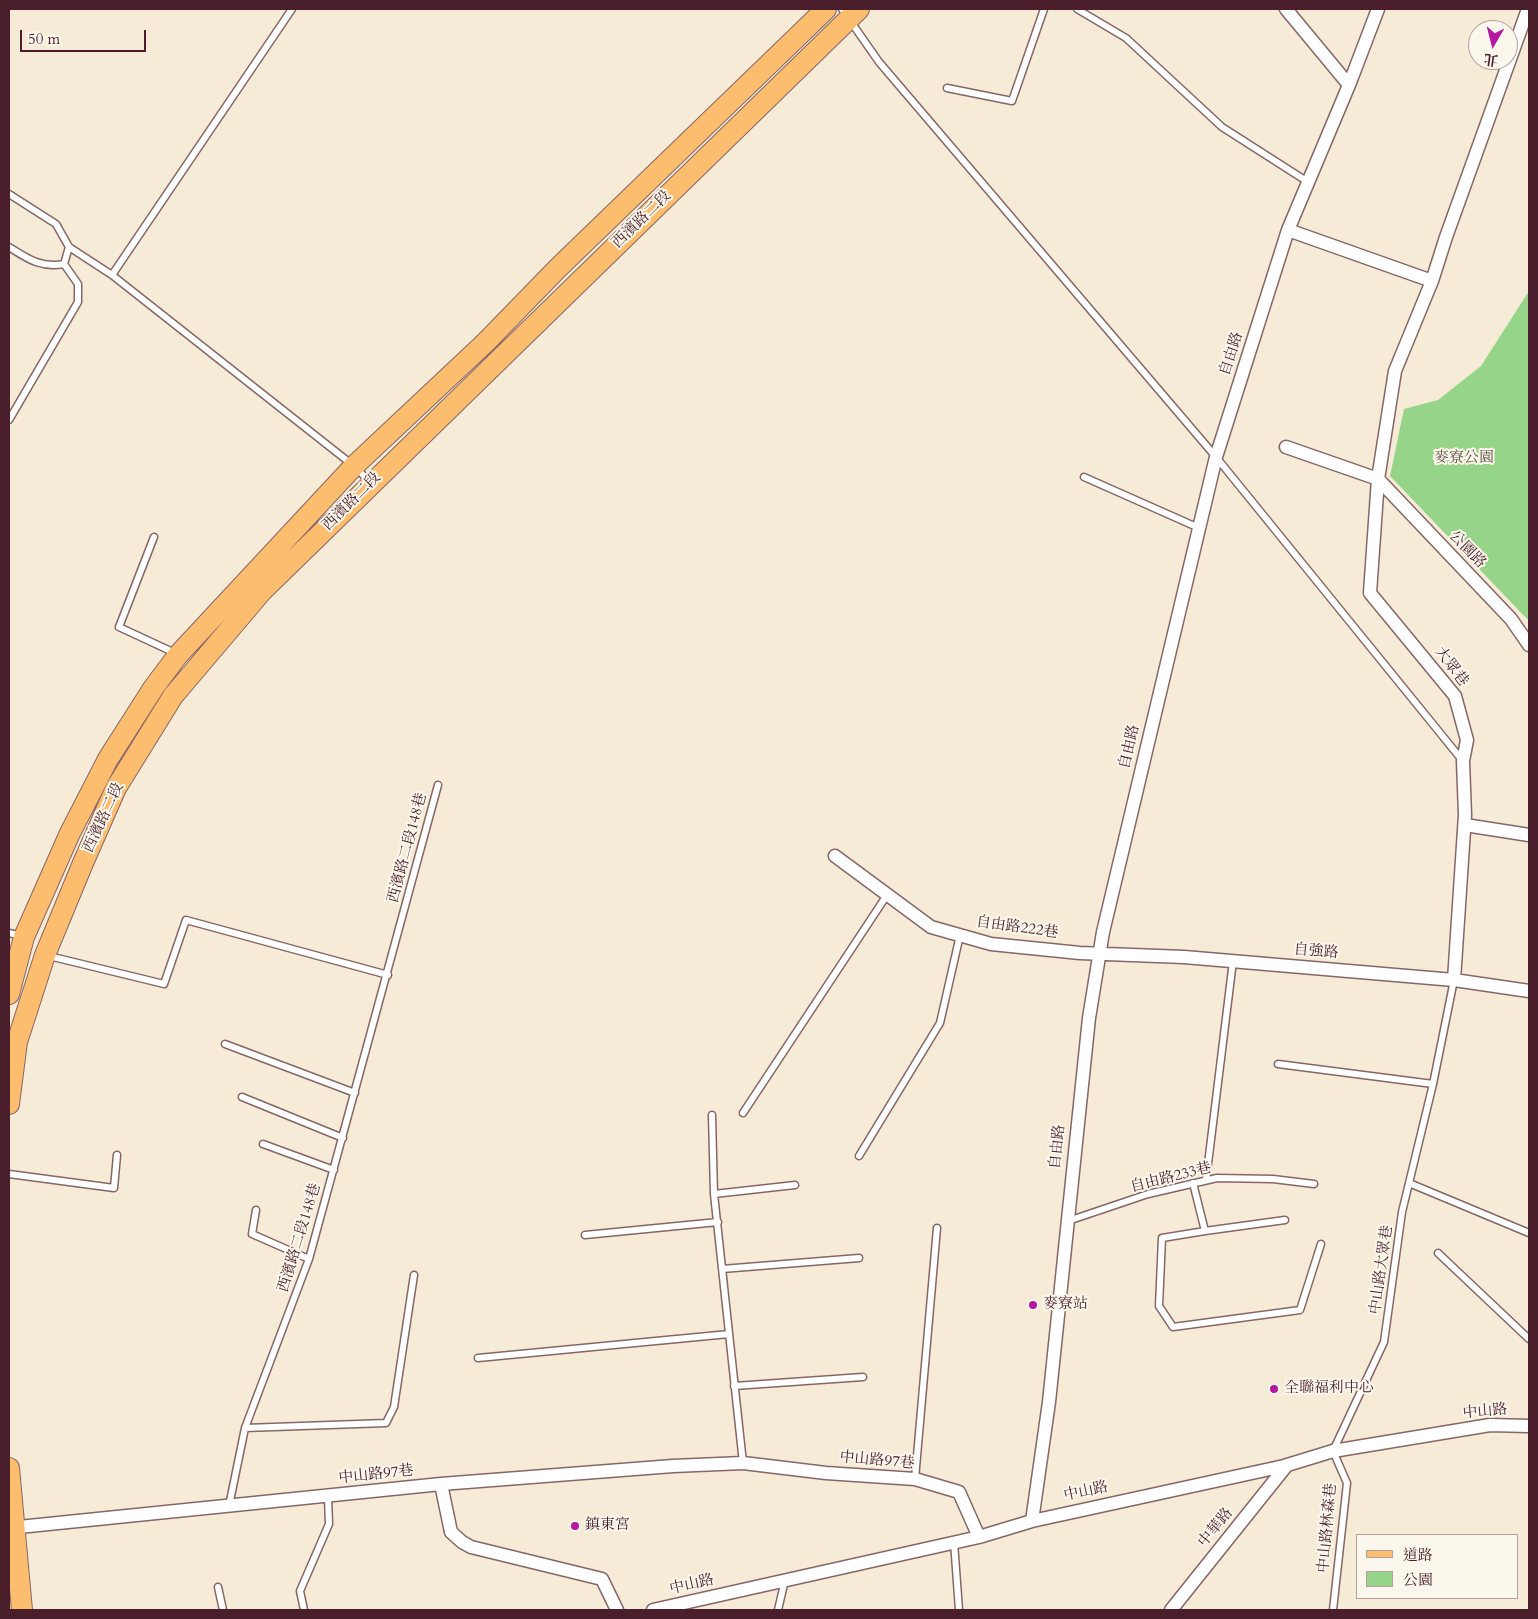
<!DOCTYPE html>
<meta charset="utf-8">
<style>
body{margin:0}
#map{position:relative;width:1538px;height:1619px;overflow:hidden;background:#f6ebd6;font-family:Cardo,"Noto Serif TC",serif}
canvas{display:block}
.frame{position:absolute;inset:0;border:10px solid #4a1f2b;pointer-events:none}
.legend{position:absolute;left:1356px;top:1534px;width:162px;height:65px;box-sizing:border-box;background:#fbf7ec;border:1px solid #b4a19f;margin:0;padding:6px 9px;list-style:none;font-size:15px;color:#4a1f2b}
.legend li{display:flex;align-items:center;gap:10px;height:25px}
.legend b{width:25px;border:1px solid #b4a19f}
.north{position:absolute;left:1468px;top:20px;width:50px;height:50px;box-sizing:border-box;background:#fbf7ec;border:1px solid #b4a19f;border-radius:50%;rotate:188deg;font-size:14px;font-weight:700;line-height:20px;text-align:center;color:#4a1f2b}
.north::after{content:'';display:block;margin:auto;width:18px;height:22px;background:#b5179e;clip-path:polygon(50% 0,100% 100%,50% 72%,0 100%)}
.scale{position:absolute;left:20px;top:30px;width:126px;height:22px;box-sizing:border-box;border:2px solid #4a1f2b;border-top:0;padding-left:6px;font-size:15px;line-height:18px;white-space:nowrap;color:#4a1f2b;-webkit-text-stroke:4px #fbf7ec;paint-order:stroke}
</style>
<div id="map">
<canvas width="1538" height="1619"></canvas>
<div class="frame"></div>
<ul class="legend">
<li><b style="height:6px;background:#fcbd6f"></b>道路</li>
<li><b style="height:14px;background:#96d48a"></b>公園</li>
</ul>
<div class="north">北</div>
<div class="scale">50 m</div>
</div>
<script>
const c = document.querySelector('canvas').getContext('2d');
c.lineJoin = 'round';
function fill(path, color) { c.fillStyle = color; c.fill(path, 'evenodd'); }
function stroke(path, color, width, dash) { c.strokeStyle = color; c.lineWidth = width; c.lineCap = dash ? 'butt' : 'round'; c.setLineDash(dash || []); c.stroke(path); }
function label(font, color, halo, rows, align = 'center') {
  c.font = font + ' Cardo,"Noto Serif TC",serif'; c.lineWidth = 4; c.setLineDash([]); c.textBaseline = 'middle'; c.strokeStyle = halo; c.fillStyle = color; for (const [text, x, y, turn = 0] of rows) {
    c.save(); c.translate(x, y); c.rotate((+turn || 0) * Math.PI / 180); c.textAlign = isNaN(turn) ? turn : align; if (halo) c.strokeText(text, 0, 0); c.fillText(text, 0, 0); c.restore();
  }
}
const green = new Path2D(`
 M1529,291V621L1390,476L1404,409L1438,400L1481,366Z`);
const service = new Path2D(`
 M842,9L879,62L1216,457L1462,760
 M1077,9L1126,38L1222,127L1308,182
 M947,88L1012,101L1044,9
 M9,194L56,224L69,247L112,275L354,466L371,483
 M9,247C28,259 40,268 64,264
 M112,275L292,9
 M9,420L78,302V284L64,264L69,247
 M1084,477L1199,528
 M154,537L119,627L175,653
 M9,933L22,936
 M49,956L164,984L186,920L388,975
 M225,1044L355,1093
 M1278,1064L1433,1084
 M242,1097L343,1138
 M743,1113L887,895
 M712,1115L714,1194L743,1463
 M263,1144L334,1170
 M859,1156L940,1023L960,935
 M9,1174L114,1188L117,1155
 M1206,1180L1233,961
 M1193,1183L1205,1231L1285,1220
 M1409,1183L1529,1233
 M714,1194L795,1185
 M256,1210L252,1234L309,1259
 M1068,1221L1148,1194L1217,1178L1273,1179L1314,1184
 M1205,1231L1162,1238L1159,1306L1173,1327L1300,1310L1321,1244
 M585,1235L718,1222
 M1438,1253L1529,1339
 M722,1269L859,1258
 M478,1358L729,1334
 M734,1386L863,1377
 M245,1428L386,1423L394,1407L414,1275
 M915,1479L937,1228
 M229,1506L245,1428L309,1259L438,785
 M954,1542L959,1610
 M218,1587L223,1610
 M304,1610L300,1591L329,1524L328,1497
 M778,1610L785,1580
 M1333,1610L1347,1483L1333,1451L1384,1342L1402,1212L1433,1084L1454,980`);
const minor = new Path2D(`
 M1286,9L1349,85
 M1288,230L1432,281
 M1286,447L1378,479L1511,619L1529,645
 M1465,825L1529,835
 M835,856L931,927L991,944L1080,953L1184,957L1454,980L1529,991
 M1454,980L1465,815L1463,761L1467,740L1455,696L1370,593L1378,479L1395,371L1432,281L1446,237L1528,9
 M441,1484L451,1532L462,1542L471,1547L602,1579L617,1610
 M1032,1521L1049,1402L1089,1018L1103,932L1216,457L1288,230L1349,85L1378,9
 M9,1528L441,1484L673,1466L743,1463L826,1473L915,1479L959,1492L979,1537
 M653,1610L979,1537L1032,1521L1284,1466L1333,1451L1490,1425L1529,1426
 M1171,1610L1287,1465`);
const primary = new Path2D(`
 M9,994L24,937L70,833L108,759L154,687L178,655L354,466L486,342L558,268L826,9
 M9,1104L17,1042L45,955L83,863L116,788L173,696L263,590L859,9
 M9,1468L22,1610`);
const markers = [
 [1033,1305,5,"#b5179e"],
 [1274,1389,5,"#b5179e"],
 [575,1526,5,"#b5179e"]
];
const streetNames = [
 ["西濱路二段",642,220,-44],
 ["自由路",1232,354,-72],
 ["西濱路二段",352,502,-45],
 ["公園路",1467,550,46],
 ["大眾巷",1451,667,53],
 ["自由路",1130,747,-77],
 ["西濱路二段",104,818,-65],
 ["西濱路二段148巷",408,848,-75],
 ["自由路222巷",1017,928,8],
 ["自強路",1316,952,5],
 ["自由路",1058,1147,-84],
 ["自由路233巷",1171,1178,-14],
 ["西濱路二段148巷",300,1238,-73],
 ["中山路大眾巷",1382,1270,-82],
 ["中山路",1485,1412,-5],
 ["中山路97巷",877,1461,5],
 ["中山路97巷",376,1475,-6],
 ["中山路",1086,1492,-12],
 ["中華路",1216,1528,-51],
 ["中山路林森巷",1328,1528,-85],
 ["中山路",692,1585,-13]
];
const parkNames = [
 ["麥寮公園",1464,459]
];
const poiNames = [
 ["麥寮站",1043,1305],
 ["全聯福利中心",1284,1389],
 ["鎮東宮",585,1526]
];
fill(green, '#96d48a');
stroke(service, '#866667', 9);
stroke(minor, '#866667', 15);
stroke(primary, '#866667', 22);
stroke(service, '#fff', 6);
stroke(minor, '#fff', 12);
stroke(primary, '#fcbd6f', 20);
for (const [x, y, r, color] of markers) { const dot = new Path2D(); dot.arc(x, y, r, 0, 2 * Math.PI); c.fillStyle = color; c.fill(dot); stroke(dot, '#fbf7ec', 2); }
label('15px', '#4a1f2b', '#fbf7ec', streetNames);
label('15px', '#615548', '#fbf7ec', parkNames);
label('15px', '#4a1f2b', '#fbf7ec', poiNames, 'left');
</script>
